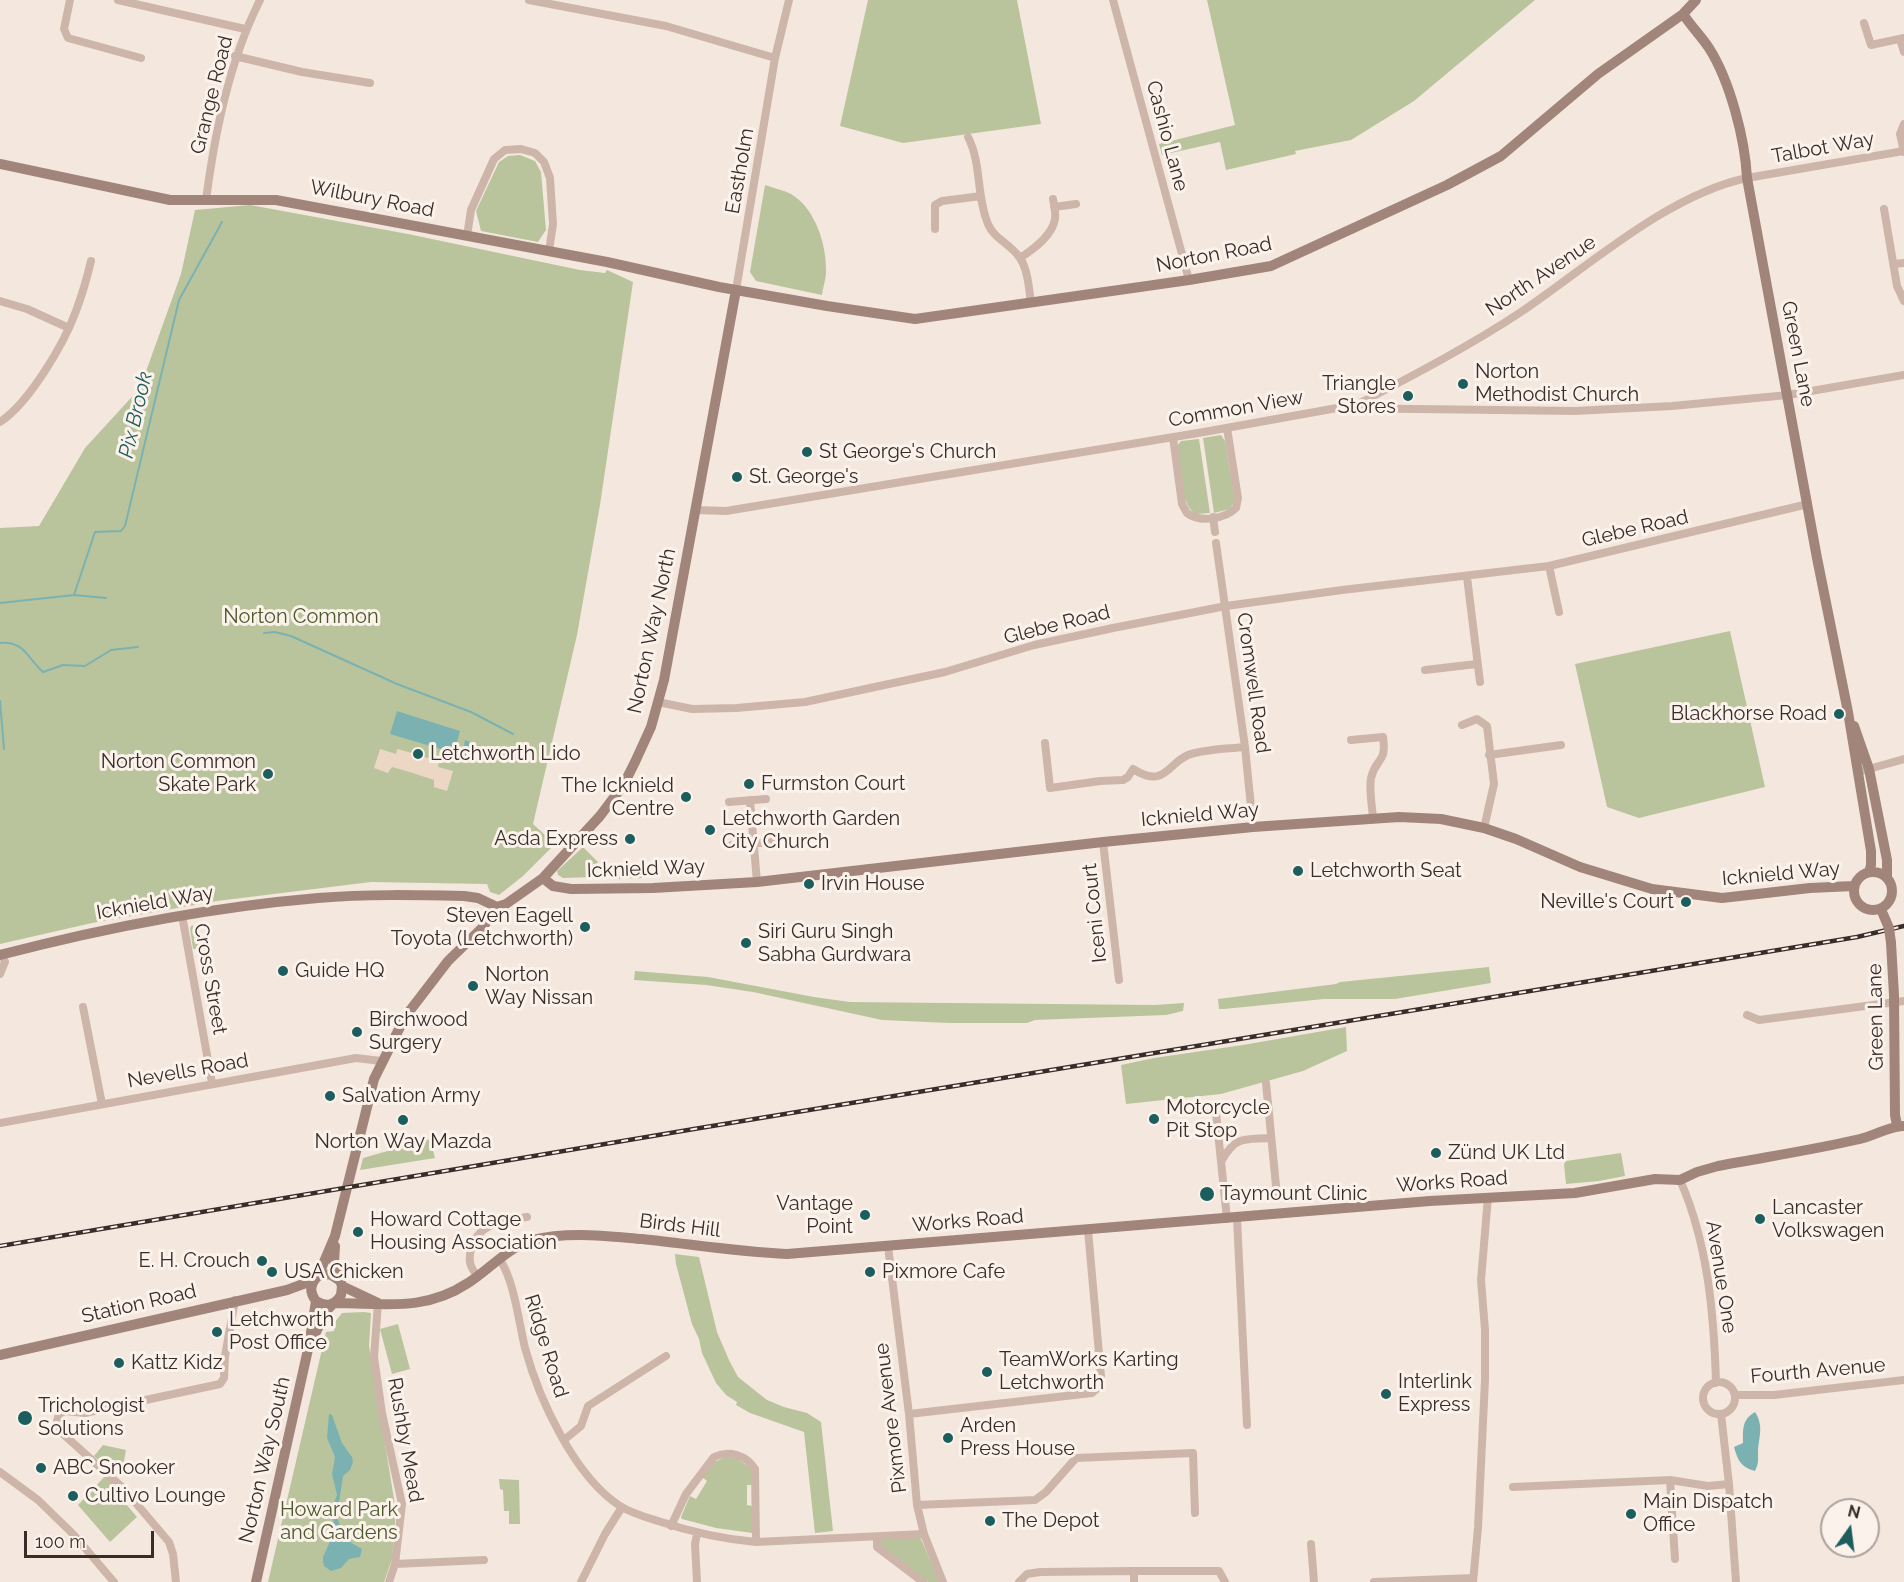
<!DOCTYPE html>
<meta charset="utf-8">
<style>
body{margin:0}
#map{position:relative;width:1904px;height:1582px;overflow:hidden;background:#f4e8de;font-family:Raleway,sans-serif}
canvas{display:block}
.north{position:absolute;left:1820px;top:1498px;width:60px;height:60px;box-sizing:border-box;background:#fbf2eb;border:2px solid #ada39d;border-radius:50%;rotate:14deg;font-size:16px;font-weight:700;line-height:24px;text-align:center;color:#392d29}
.north::after{content:'';display:block;margin:auto;width:21px;height:27px;background:#1c5d5d;clip-path:polygon(50% 0,100% 100%,50% 72%,0 100%)}
.scale{position:absolute;left:24px;top:1531px;width:130px;height:27px;box-sizing:border-box;border:3px solid #392d29;border-top:0;padding-left:8px;font-size:18px;line-height:21px;white-space:nowrap;color:#392d29;-webkit-text-stroke:4px #fbf2eb;paint-order:stroke}
</style>
<div id="map">
<canvas width="1904" height="1582"></canvas>
<div class="north">N</div>
<div class="scale">100 m</div>
</div>
<script>
const c = document.querySelector('canvas').getContext('2d');
c.lineJoin = 'round';
function fill(path, color) { c.fillStyle = color; c.fill(path, 'evenodd'); }
function stroke(path, color, width, dash) { c.strokeStyle = color; c.lineWidth = width; c.lineCap = dash ? 'butt' : 'round'; c.setLineDash(dash || []); c.stroke(path); }
function label(font, color, halo, rows, align = 'center') {
  c.font = font + ' Raleway,sans-serif'; c.lineWidth = 6; c.setLineDash([]); c.textBaseline = 'middle'; c.strokeStyle = halo; c.fillStyle = color; for (const [text, x, y, turn = 0] of rows) {
    c.save(); c.translate(x, y); c.rotate((+turn || 0) * Math.PI / 180); c.textAlign = isNaN(turn) ? turn : align; if (halo) c.strokeText(text, 0, 0); c.fillText(text, 0, 0); c.restore();
  }
}
const green = new Path2D(`
 M868,0H1017L1041,124L903,143L840,126Z
 M1207,0H1535L1414,101L1351,140L1295,151L1296,154L1226,170L1220,142L1162,155L1159,144L1235,125Z
 M520,155L535,161L541,172L546,230L538,242L481,231L476,211L499,162L508,156Z
 M765,185C773,188 783,190 791,194C815,208 827,245 826,272C826,279 823,287 822,295L756,281L750,272Z
 M250,205L408,234L580,270L605,273L607,270L633,282L600,505L577,635L533,824L555,844L523,876L499,895L490,892L487,884L371,882L217,901L92,923L0,944V528L39,526L85,448L140,388L181,274L195,210Z
 M1221,435L1225,441L1235,501L1230,509L1214,513L1203,438Z
 M1199,439L1210,513L1196,514C1179,505 1180,464 1177,446L1181,441Z
 M1730,631L1765,787L1639,818L1607,807L1575,664Z
 M583,847L598,862L594,877L563,878L558,875L557,871Z
 M624,863L632,864L642,874V878L612,879Z
 M192,925L202,935L205,948L193,949L190,928Z
 M1489,967L1491,983L1395,999H1324L1224,1009H1219L1218,999L1336,984L1340,982Z
 M635,971L708,977L814,997L850,1002L1155,1005L1184,1003L1183,1011L1166,1015L1035,1020L1027,1023H949L882,1020L753,992L706,985L634,980Z
 M1346,1027L1347,1051L1303,1071L1221,1094L1126,1104L1121,1065L1154,1058L1243,1045Z
 M430,1139L435,1158L360,1170L363,1158Z
 M1621,1153L1625,1176L1599,1181L1566,1184L1564,1164L1566,1161Z
 M675,1254L699,1257L717,1332L729,1360L738,1377L767,1400L784,1407L807,1413L821,1422L833,1531L815,1533L804,1432L750,1413L736,1405L737,1402L726,1395L716,1383L702,1353L699,1339L692,1324L676,1264Z
 M364,1312L371,1313L369,1346L396,1511L392,1559L384,1582H268L326,1332L334,1331L335,1322L342,1313Z
 M398,1324L410,1369L392,1374L380,1329Z
 M103,1445L126,1450L122,1472L117,1475L94,1456Z
 M726,1457L738,1459L752,1469V1485H747V1505L752,1506V1533L716,1528L682,1519L681,1517L690,1496L696,1499L707,1481L702,1477L714,1462Z
 M105,1476L117,1487L114,1490L137,1517L110,1542L78,1505Z
 M499,1479L519,1480L520,1524H509V1511H504L503,1490L500,1489Z
 M920,1537L939,1580L940,1582H928L879,1546V1539Z`);
const plaza = new Path2D(`
 M380,749L396,754L397,749L416,754L417,752L420,753V756L439,761L438,767L453,771L447,791L434,787V780L413,773L392,767L388,773L374,768Z`);
const water = new Path2D(`
 M397,711L460,731L454,753L390,734Z
 M465,740L476,744L471,759L462,757Z
 M1755,1412C1764,1426 1759,1436 1758,1451C1758,1460 1759,1463 1755,1471C1741,1467 1738,1461 1734,1447L1743,1443C1743,1428 1742,1420 1755,1412Z
 M329,1414L332,1415L342,1443L352,1457L353,1462L350,1470L343,1476L337,1517L339,1523L350,1542L362,1549L360,1557L349,1559L341,1568L331,1571L324,1566L323,1562V1557L332,1537L334,1526L332,1508L337,1495L332,1474L335,1457L327,1438Z`);
const stream = new Path2D(`
 M74,595L95,532L121,531L125,526L179,300L222,222
 M0,603L74,595L106,598
 M264,633L275,632L291,636L397,684L471,712L513,734
 M0,643C25,641 27,658 43,672L63,665L85,666L111,650L138,647
 M0,701L4,749`);
const street = new Path2D(`
 M70,0L64,29L68,38L141,58
 M118,0L245,29
 M529,0L666,26L775,58
 M1113,0L1189,280
 M1864,23L1871,45L1904,38
 M1900,39L1904,52
 M235,56L302,72L370,83
 M1904,124L1900,134L1904,152
 M968,137C982,164 976,196 988,224C994,239 1011,244 1020,258C1028,270 1029,289 1031,303
 M206,200C215,132 229,62 260,0
 M1054,207L1076,204
 M1884,209L1897,286L1904,301
 M935,229V205L942,201L981,196
 M467,236L471,210L494,159L505,150L521,149L535,153L544,162L550,178L553,224L549,251
 M1020,258C1034,249 1052,236 1055,219C1056,213 1054,205 1053,199
 M1894,264L1904,263
 M736,290L775,58L789,0
 M0,301L27,309L69,328
 M1356,408L1362,402C1416,374 1471,345 1521,312C1589,266 1667,195 1747,178L1904,151
 M0,422C29,403 64,344 76,311C82,295 87,278 91,261
 M1173,437L1182,504L1187,513C1200,523 1225,519 1236,508L1238,498L1227,428
 M695,510L726,511L1204,432L1337,408L1575,411L1672,406L1788,395L1904,375
 M1213,517L1215,532
 M1216,543L1245,747L1253,827
 M1549,566L1559,612
 M1467,577L1480,682
 M1425,670L1477,664
 M658,702L692,709L736,708L805,702L945,672L1034,645L1113,628L1226,606L1342,590L1549,566L1808,504
 M1462,725L1477,719L1487,726L1494,784L1484,828
 M1351,740L1383,737C1387,764 1376,757 1371,778C1369,790 1372,805 1373,818
 M1045,743L1050,788L1100,781L1123,780L1128,777L1133,769C1165,789 1167,764 1188,755C1205,749 1227,749 1245,747
 M1489,755L1561,745
 M1858,772L1904,759
 M750,800L757,882
 M729,802L766,799
 M1103,842L1119,980
 M732,845L772,842
 M182,915L212,1083
 M0,974L5,962L2,954
 M83,1007L102,1104
 M1747,1015L1759,1020L1904,1001
 M1266,1083L1277,1196
 M1216,1113L1227,1219
 M0,1123L356,1058L381,1061
 M1222,1160C1236,1135 1245,1140 1271,1138
 M1680,1180C1708,1243 1714,1315 1716,1383
 M1237,1218L1247,1425
 M888,1246L909,1414L917,1505L924,1534L943,1582
 M500,1260C514,1280 519,1323 525,1348C539,1399 574,1476 620,1506C631,1513 645,1517 658,1521C691,1532 722,1539 756,1542L924,1534
 M478,1276C470,1268 468,1261 471,1249C478,1223 503,1221 527,1217
 M378,1303L374,1357L382,1413L402,1504L395,1564L389,1582
 M1703 1398a16 16 0 1 1 32 0a16 16 0 1 1-32 0Z
 M1735,1395H1774L1904,1380
 M909,1414L1092,1393L1100,1386L1101,1376L1088,1230
 M1721,1414L1729,1484L1736,1582
 M564,1440L581,1426L588,1406L666,1356
 M0,1472L38,1500L74,1535L114,1582
 M1670,1480L1675,1559
 M1513,1487L1670,1480L1708,1486L1729,1484
 M917,1505L1035,1500L1046,1492L1076,1458L1193,1453L1195,1513
 M671,1526L686,1494L714,1457C729,1450 746,1455 755,1469L756,1542
 M697,1534L695,1544L697,1582
 M877,1537V1547L923,1582
 M1311,1544L1314,1582
 M395,1564L484,1560
 M1134,1571H1219L1225,1582
 M176,1582L173,1554L169,1542L123,1488L62,1433L57,1421L59,1414L65,1411L85,1413L220,1384L224,1378L225,1356L235,1300
 M581,1582L605,1534L622,1507
 M1019,1582L1027,1574L1040,1572L1134,1571V1582
 M1374,1582L1473,1578
 M1473,1582L1478,1528L1485,1380V1330L1481,1280L1488,1197`);
const secondary = new Path2D(`
 M1683,14C1691,26 1701,36 1709,48C1730,81 1745,139 1747,178L1817,558L1848,712L1871,851V865L1869,872
 M0,164L170,200H276L607,262L719,287L827,306L915,319L1189,280L1271,266L1447,185L1501,156L1598,74L1683,14L1696,0
 M1854,726L1869,769L1887,860V878
 M1854 891a19 19 0 1 1 38 0a19 19 0 1 1-38 0Z
 M543,878L553,886L571,889L653,888L757,882L1103,842L1253,827L1399,817L1441,819L1484,828L1516,839L1580,867L1652,889L1722,898L1810,888L1854,886
 M1891,943L1894,995L1895,1115L1897,1125
 M0,955C104,928 211,907 318,898C367,894 416,895 464,896L478,898L497,907
 M335,1246L334,1263L342,1286L341,1295C335,1306 326,1307 316,1301C309,1292 310,1284 318,1276L330,1274L339,1280
 M318,1276L335,1236L374,1079L405,1017L448,961L483,927L497,907L506,904L543,878L600,816L624,784L635,762L651,727L664,680L736,290
 M342,1286L378,1303
 M335,1303C384,1303 424,1312 468,1283C487,1271 510,1246 532,1240C568,1231 606,1236 642,1239C690,1244 738,1252 787,1254L1430,1201L1575,1193L1655,1179L1680,1180L1697,1172L1718,1166C1765,1157 1813,1150 1860,1139C1872,1136 1894,1125 1904,1126
 M316,1332L326,1311L332,1305
 M0,1355L287,1290L314,1280
 M256,1582L309,1345L316,1301`);
const rail = new Path2D(`
 M0,1246L694,1129L1857,937L1904,926`);
const secondaryBridge = new Path2D(`
 M1883,914L1889,928L1891,943`);
const markers = [
 [1463,384,6,"#1c5d5d"],
 [1408,396,6,"#1c5d5d"],
 [807,452,6,"#1c5d5d"],
 [737,477,6,"#1c5d5d"],
 [1839,714,6,"#1c5d5d"],
 [418,754,6,"#1c5d5d"],
 [268,774,6,"#1c5d5d"],
 [749,784,6,"#1c5d5d"],
 [686,797,6,"#1c5d5d"],
 [710,830,6,"#1c5d5d"],
 [630,839,6,"#1c5d5d"],
 [1298,871,6,"#1c5d5d"],
 [809,884,6,"#1c5d5d"],
 [1686,902,6,"#1c5d5d"],
 [585,927,6,"#1c5d5d"],
 [746,943,6,"#1c5d5d"],
 [283,971,6,"#1c5d5d"],
 [473,986,6,"#1c5d5d"],
 [357,1032,6,"#1c5d5d"],
 [330,1096,6,"#1c5d5d"],
 [1154,1119,6,"#1c5d5d"],
 [403,1120,6,"#1c5d5d"],
 [1436,1153,6,"#1c5d5d"],
 [1207,1194,8,"#1c5d5d"],
 [865,1215,6,"#1c5d5d"],
 [1760,1219,6,"#1c5d5d"],
 [358,1232,6,"#1c5d5d"],
 [262,1261,6,"#1c5d5d"],
 [272,1272,6,"#1c5d5d"],
 [870,1272,6,"#1c5d5d"],
 [217,1332,6,"#1c5d5d"],
 [119,1363,6,"#1c5d5d"],
 [987,1372,6,"#1c5d5d"],
 [1386,1394,6,"#1c5d5d"],
 [25,1418,8,"#1c5d5d"],
 [948,1438,6,"#1c5d5d"],
 [41,1468,6,"#1c5d5d"],
 [73,1496,6,"#1c5d5d"],
 [1631,1514,6,"#1c5d5d"],
 [990,1521,6,"#1c5d5d"]
];
const streetNames = [
 ["Grange Road",212,95,-76],
 ["Cashio Lane",1167,136,75],
 ["Talbot Way",1823,148,-10],
 ["Eastholm",740,171,-80],
 ["Wilbury Road",372,199,11],
 ["Norton Road",1214,255,-11],
 ["North Avenue",1541,276,-34],
 ["Green Lane",1798,354,79],
 ["Common View",1236,409,-10],
 ["Glebe Road",1635,529,-13],
 ["Glebe Road",1057,625,-14],
 ["Norton Way North",652,631,-78],
 ["Cromwell Road",1253,683,82],
 ["Icknield Way",1200,815,-5],
 ["Icknield Way",646,869,-2],
 ["Icknield Way",1781,874,-5],
 ["Icknield Way",155,903,-10],
 ["Iceni Court",1095,913,-96],
 ["Cross Street",210,979,80],
 ["Green Lane",1876,1017,-91],
 ["Nevells Road",188,1071,-10],
 ["Works Road",1452,1182,-4],
 ["Works Road",968,1221,-5],
 ["Birds Hill",680,1226,7],
 ["Avenue One",1721,1277,81],
 ["Station Road",139,1304,-13],
 ["Ridge Road",546,1346,73],
 ["Fourth Avenue",1818,1371,-5],
 ["Pixmore Avenue",891,1418,-97],
 ["Rushby Mead",405,1440,80],
 ["Norton Way South",265,1460,-77]
];
const poiNames = [
 ["Norton",1475,372],
 ["Methodist Church",1475,395],
 ["Triangle",1396,384,"right"],
 ["Stores",1396,407,"right"],
 ["St George's Church",819,452],
 ["St. George's",749,477],
 ["Blackhorse Road",1827,714,"right"],
 ["Letchworth Lido",430,754],
 ["Norton Common",256,762,"right"],
 ["Skate Park",256,785,"right"],
 ["Furmston Court",761,784],
 ["The Icknield",674,786,"right"],
 ["Centre",674,809,"right"],
 ["Letchworth Garden",722,819],
 ["City Church",722,842],
 ["Asda Express",618,839,"right"],
 ["Letchworth Seat",1310,871],
 ["Irvin House",821,884],
 ["Neville's Court",1674,902,"right"],
 ["Steven Eagell",573,916,"right"],
 ["Toyota (Letchworth)",573,939,"right"],
 ["Siri Guru Singh",758,932],
 ["Sabha Gurdwara",758,955],
 ["Guide HQ",295,971],
 ["Norton",485,975],
 ["Way Nissan",485,998],
 ["Birchwood",369,1020],
 ["Surgery",369,1043],
 ["Salvation Army",342,1096],
 ["Motorcycle",1166,1108],
 ["Pit Stop",1166,1131],
 ["Norton Way Mazda",403,1142,"center"],
 ["Zünd UK Ltd",1448,1153],
 ["Taymount Clinic",1220,1194],
 ["Vantage",853,1204,"right"],
 ["Point",853,1227,"right"],
 ["Lancaster",1772,1208],
 ["Volkswagen",1772,1231],
 ["Howard Cottage",370,1220],
 ["Housing Association",370,1243],
 ["E. H. Crouch",250,1261,"right"],
 ["USA Chicken",284,1272],
 ["Pixmore Cafe",882,1272],
 ["Letchworth",229,1320],
 ["Post Office",229,1343],
 ["TeamWorks Karting",999,1360],
 ["Letchworth",999,1383],
 ["Kattz Kidz",131,1363],
 ["Interlink",1398,1382],
 ["Express",1398,1405],
 ["Trichologist",38,1406],
 ["Solutions",38,1429],
 ["Arden",960,1426],
 ["Press House",960,1449],
 ["ABC Snooker",53,1468],
 ["Cultivo Lounge",85,1496],
 ["Main Dispatch",1643,1502],
 ["Office",1643,1525],
 ["The Depot",1002,1521]
];
const parkNames = [
 ["Norton Common",301,617],
 ["Howard Park",339,1510],
 ["and Gardens",339,1533]
];
const waterNames = [
 ["Pix Brook",136,415,-77]
];
fill(green, '#bac49c');
fill(plaza, '#ecd7c4');
fill(water, '#7bb2b1');
stroke(stream, '#7bb2b1', 2);
stroke(street, '#cdb6a9', 8);
stroke(secondary, '#a1857a', 10);
stroke(rail, '#392d29', 4.5);
stroke(rail, '#fbf2eb', 2, [7]);
stroke(secondaryBridge, '#a1857a', 10);
for (const [x, y, r, color] of markers) { const dot = new Path2D(); dot.arc(x, y, r, 0, 2 * Math.PI); c.fillStyle = color; c.fill(dot); stroke(dot, '#fbf2eb', 2); }
label('20px', '#392d29', '#fbf2eb', streetNames);
label('20px', '#392d29', '#fbf2eb', poiNames, 'left');
label('20px', '#4c592b', '#fbf2eb', parkNames);
label('italic 21px', '#1c5d5d', '#fbf2eb', waterNames);
</script>
